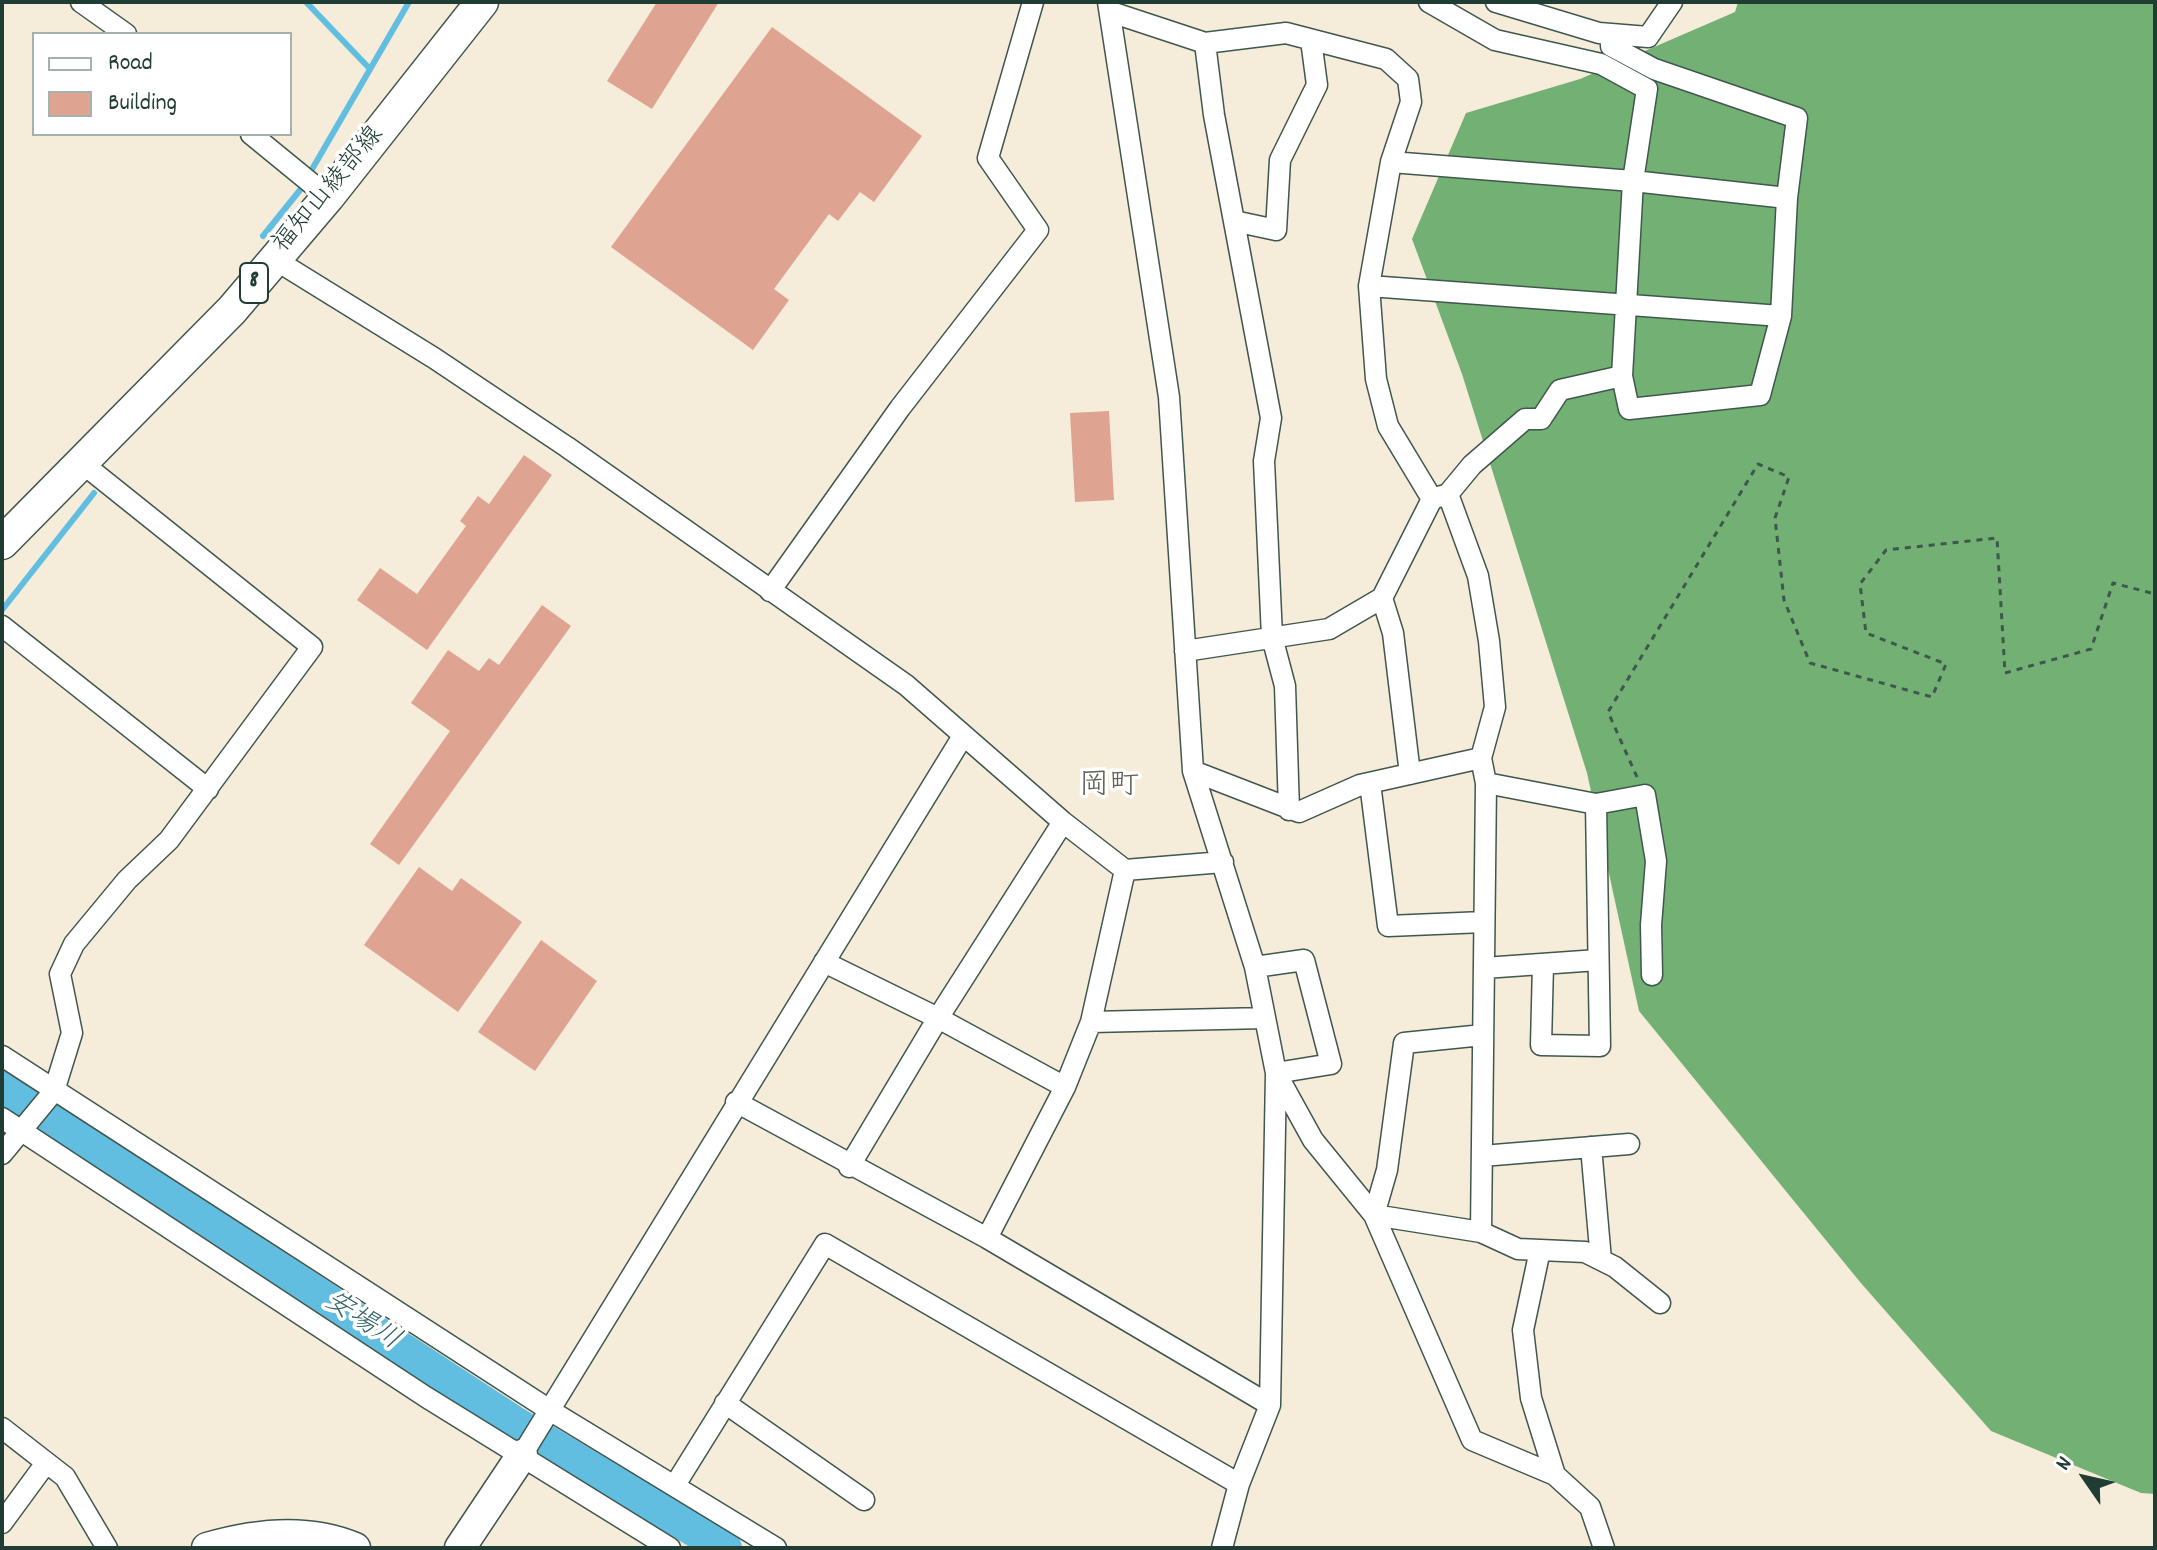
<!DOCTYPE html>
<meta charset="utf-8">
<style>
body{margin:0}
#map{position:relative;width:2157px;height:1550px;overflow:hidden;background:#f5ecd9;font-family:Dekko,sans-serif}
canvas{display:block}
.frame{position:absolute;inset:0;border:4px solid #1f3d34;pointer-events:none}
.legend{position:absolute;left:32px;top:32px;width:260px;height:104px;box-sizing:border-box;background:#fff;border:2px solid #a5b1ae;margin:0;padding:10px 14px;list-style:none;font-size:24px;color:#1f3d34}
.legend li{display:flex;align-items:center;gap:16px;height:40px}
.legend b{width:40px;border:2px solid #a5b1ae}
.north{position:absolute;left:2045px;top:1438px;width:80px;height:80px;-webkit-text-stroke:6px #fff;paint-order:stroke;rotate:304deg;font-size:22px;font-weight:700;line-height:32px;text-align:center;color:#1f3d34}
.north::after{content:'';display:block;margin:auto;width:28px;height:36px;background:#1f3d34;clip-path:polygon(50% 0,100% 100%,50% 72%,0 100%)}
</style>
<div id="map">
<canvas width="2157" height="1550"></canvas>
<div class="frame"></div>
<ul class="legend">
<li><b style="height:10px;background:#fff"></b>Road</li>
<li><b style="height:22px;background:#dea491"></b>Building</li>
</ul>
<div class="north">N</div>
</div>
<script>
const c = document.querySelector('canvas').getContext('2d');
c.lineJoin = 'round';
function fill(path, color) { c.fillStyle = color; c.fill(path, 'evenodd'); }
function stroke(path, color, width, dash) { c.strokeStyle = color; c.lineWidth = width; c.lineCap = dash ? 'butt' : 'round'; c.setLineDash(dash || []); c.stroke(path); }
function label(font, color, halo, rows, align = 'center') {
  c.font = font + ' Dekko,"Klee One",sans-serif'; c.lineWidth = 7; c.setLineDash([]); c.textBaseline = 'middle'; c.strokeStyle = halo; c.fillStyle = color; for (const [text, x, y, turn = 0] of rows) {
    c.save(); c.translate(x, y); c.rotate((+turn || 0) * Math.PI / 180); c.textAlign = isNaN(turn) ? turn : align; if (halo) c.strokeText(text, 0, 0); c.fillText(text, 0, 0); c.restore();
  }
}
const forest = new Path2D(`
 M1738,2H2155V1494L2141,1493L1991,1431L1860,1282L1639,1011L1587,773L1462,374L1412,239L1466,113L1580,79L1735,12Z`);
const stream = new Path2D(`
 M306,2L370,69
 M263,236L300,190L409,2
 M2,610L94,493`);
const river = new Path2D(`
 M2,1088L513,1422L725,1548`);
const building = new Path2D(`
 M657,2H719L652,109L607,81Z
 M772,27L922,136L874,202L860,192L838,221L829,214L774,289L789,300L753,350L611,247Z
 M1109,411L1114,500L1075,502L1070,413Z
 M524,455L552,475L427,650L357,600L380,568L417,594L466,526L460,521L478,496L489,504Z
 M542,605L571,626L399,865L370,844L450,731L411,703L448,650L479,671L489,658L499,665Z
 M419,867L452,891L461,878L522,922L458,1012L364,945Z
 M541,940L597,981L535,1071L478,1032Z`);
const path = new Path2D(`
 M1637,777L1608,712L1758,464L1789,477L1775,518L1784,600L1810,663L1932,697L1946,664L1866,633L1860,584L1886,550L1997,538L2005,673L2091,649L2113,583L2155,594`);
const street = new Path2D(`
 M81,2L126,34
 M1108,2L1169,397L1193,771L1255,967L1276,1073L1270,1405L1239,1484L1222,1548
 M1429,2L1495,40L1601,64L1647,89L1633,181L1622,376L1629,409L1760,395L1781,316L1787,198L1797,118L1654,69L1611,46V34
 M1496,2L1599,33L1648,37L1672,2
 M1111,12L1205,43L1286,33L1386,59L1408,79L1411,102L1391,162L1369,286L1376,379L1388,426L1432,499
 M1205,43L1214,115L1271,418L1264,461L1272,637L1285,686L1289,810
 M251,134L328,197
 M1391,162L1633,181L1787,198
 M1234,221L1276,230L1280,160L1317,85L1311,40
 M274,259L434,358L567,447L906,685L1063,822L1125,870L1223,862
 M1369,286L1781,316
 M1448,494L1472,465L1525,419H1541L1560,390L1622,376
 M770,591L900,408L1038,230L988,158L1033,2
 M1382,598L1393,633L1410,774
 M2,626L208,789
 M1185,651L1329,629L1382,598L1432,499L1448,494L1478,576L1489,641L1495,707L1481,758L1486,783L1481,1232
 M1193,771L1299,812L1360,785L1481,758
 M1370,783L1388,926L1484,922
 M1486,783L1596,804L1645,795L1656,861L1651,925L1652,975
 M824,962L938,1018L1065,1087
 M1543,964L1541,1045L1600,1046L1596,804
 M1255,967L1304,960L1331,1064L1276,1073
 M1484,968L1598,960
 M1091,1022L1265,1018
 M2,1056L551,1411L776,1548
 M1276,1073L1313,1140L1374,1215L1472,1440L1555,1475L1590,1507L1604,1548
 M736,1102L987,1238L1270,1405
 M2,1118L426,1397L670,1548
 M1591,1147L1601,1260
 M2,1154L54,1091L72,1033L60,974L74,944L127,880L169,840L312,647L82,463
 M1482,1156L1629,1144
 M849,1167L938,1018L1063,822
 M1374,1215L1481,1232L1518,1249L1585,1252L1615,1267L1660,1303
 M1374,1215L1387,1170L1404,1043L1483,1035
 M987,1238L1065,1087L1091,1022L1125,870
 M1540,1250L1523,1330L1531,1398L1555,1475
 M725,1403L864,1500
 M2,1428L65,1477L107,1548
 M522,1455L963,736
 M675,1485L825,1244L1239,1484
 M2,1523L46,1463`);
const secondary = new Path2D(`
 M207,1548C255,1534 308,1528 355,1548
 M460,1548L522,1455`);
const primary = new Path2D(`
 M2,543L232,310L328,197L482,2`);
const shields = [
 [254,283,28]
];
const shieldNames = [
 ["8",254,283]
];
const streetNames = [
 ["福知山綾部線",330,191,-50]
];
const waterNames = [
 ["安場川",361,1323,33]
];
const quarterNames = [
 ["岡町",1109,789]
];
fill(forest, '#72b173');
stroke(stream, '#62bee0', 6);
stroke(river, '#62bee0', 34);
fill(building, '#dea491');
stroke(street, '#3f574d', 23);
stroke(secondary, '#3f574d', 33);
stroke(primary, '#3f574d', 35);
stroke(path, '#3f574d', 3, [6, 6]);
stroke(street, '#fff', 20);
stroke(secondary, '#fff', 30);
stroke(primary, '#fff', 32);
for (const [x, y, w] of shields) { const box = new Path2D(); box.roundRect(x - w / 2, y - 20, w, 40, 6); c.fillStyle = '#fff'; c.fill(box); stroke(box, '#1f3d34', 2); }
label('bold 24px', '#1f3d34', null, shieldNames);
label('26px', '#1f3d34', '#fff', streetNames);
label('italic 28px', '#336468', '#fff', waterNames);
label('30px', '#626155', '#fff', quarterNames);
</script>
